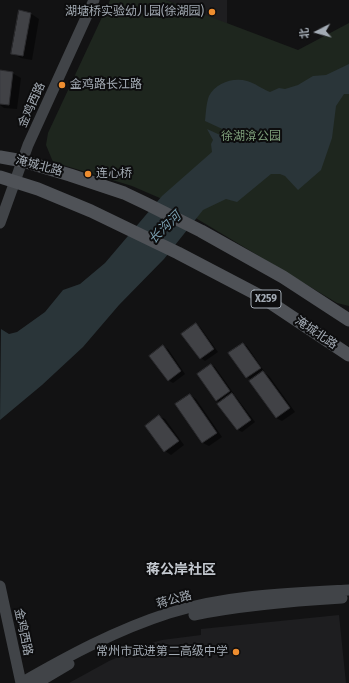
<!DOCTYPE html>
<meta charset="utf-8">
<style>
body{margin:0}
#map{position:relative;width:349px;height:683px;overflow:hidden;background:#121213;font-family:"Fira Sans Condensed","Noto Sans SC",sans-serif}
canvas{display:block}
.north{position:absolute;left:297px;top:12px;width:40px;height:40px;-webkit-text-stroke:3px #0d0d0e;paint-order:stroke;rotate:264deg;font-size:11px;font-weight:700;line-height:16px;text-align:center;color:#a3abb4}
.north::after{content:'';display:block;margin:auto;width:14px;height:18px;background:#a3abb4;clip-path:polygon(50% 0,100% 100%,50% 72%,0 100%)}
</style>
<div id="map">
<canvas width="349" height="683"></canvas>
<div class="north">北</div>
</div>
<script>
const c = document.querySelector('canvas').getContext('2d');
c.lineJoin = 'round';
function fill(path, color) { c.fillStyle = color; c.fill(path, 'evenodd'); }
function stroke(path, color, width, dash) { c.strokeStyle = color; c.lineWidth = width; c.lineCap = dash ? 'butt' : 'round'; c.setLineDash(dash || []); c.stroke(path); }
function label(font, color, halo, rows, align = 'center') {
  c.font = font + ' "Fira Sans Condensed","Noto Sans SC",sans-serif'; c.lineWidth = 4; c.setLineDash([]); c.textBaseline = 'middle'; c.strokeStyle = halo; c.fillStyle = color; for (const [text, x, y, turn = 0] of rows) {
    c.save(); c.translate(x, y); c.rotate((+turn || 0) * Math.PI / 180); c.textAlign = isNaN(turn) ? turn : align; if (halo) c.strokeText(text, 0, 0); c.fillText(text, 0, 0); c.restore();
  }
}
const built = new Path2D(`
 M166,0H227V24Z
 M339,615L346,683H69L109,661L148,644L162,640L201,635V629Z`);
const green = new Path2D(`
 M110,0H166L298,50L349,23V306L337,303L169,202L132,186L53,162L46,145L48,133Z`);
const water = new Path2D(`
 M349,64V94H344L336,106L332,138L321,170L298,190L285,176L280,174H271L237,202L226,199L203,210L164,259L119,305L83,347L42,385L0,420L1,329L9,334L17,332L45,312L63,290L80,284L105,263L162,196L212,152L211,144L213,140L207,129L229,139L231,133L205,121C206,113 206,104 209,96C216,83 233,77 247,81C255,83 262,89 270,92L279,88L285,89L298,85L313,76L326,75Z`);
const shadow = new Path2D(`
 M30,13L39,19L32,60L21,58L12,53Z
 M0,71L12,73L21,78L17,109L4,108L0,105Z
 M196,324L200,327L218,352L205,361L201,358Z
 M243,344L247,346L264,371L263,372L269,376L295,412L282,421L276,418L252,380L247,377Z
 M163,347L168,349L185,374L173,383L168,380Z
 M211,365L215,367L234,394L232,395L236,397L255,422L242,432L237,429L221,403L216,400Z
 M190,395L196,399L222,437L209,446L203,443L176,405Z
 M159,416L165,419L184,445L171,455L165,451L146,426Z`);
const building = new Path2D(`
 M19,10L31,13L23,56L11,54Z
 M0,70L13,72L9,105L0,104Z
 M196,323L214,349L200,359L181,334Z
 M243,343L261,368L246,378L228,353Z
 M163,345L181,371L168,381L149,356Z
 M211,364L230,391L216,401L197,374Z
 M263,371L290,408L276,418L249,381Z
 M232,393L251,420L237,430L217,404Z
 M190,394L217,433L202,443L175,404Z
 M159,415L179,441L164,452L145,426Z`);
const secondary = new Path2D(`
 M0,223L28,145L94,0
 M0,586L21,683
 M194,615C243,605 292,601 342,598
 M21,683C68,656 116,630 169,613C227,595 289,593 349,590
 M37,683L69,664`);
const primary = new Path2D(`
 M0,157L23,161L70,175L124,193L145,203L201,231L283,277L349,320
 M0,177L38,189L91,211L178,253L262,297L349,355`);
const markers = [
 [212,12,4,"#ee8d2f"],
 [62,85,4,"#ee8d2f"],
 [88,174,4,"#ee8d2f"],
 [236,652,4,"#ee8d2f"]
];
const shields = [
 [266,299,30]
];
const shieldNames = [
 ["X259",266,299]
];
const poiNames = [
 ["湖塘桥实验幼儿园(徐湖园)",204,12],
 ["金鸡路长江路",70,85,"left"],
 ["连心桥",96,174,"left"],
 ["常州市武进第二高级中学",228,652]
];
const streetNames = [
 ["金鸡西路",32,105,-66],
 ["淹城北路",39,166,15],
 ["淹城北路",316,333,34],
 ["蒋公路",174,600,-15],
 ["金鸡西路",23,632,78]
];
const parkNames = [
 ["徐湖渰公园",251,137]
];
const waterNames = [
 ["长沟河",165,228,-44]
];
const quarterNames = [
 ["蒋公岸社区",181,570]
];
fill(built, '#1e1e20');
fill(green, '#1e261e');
fill(water, '#2a3539');
fill(shadow, '#0007');
fill(building, '#414246');
stroke(building, '#2c2c2f', 1);
stroke(secondary, '#414448', 11);
stroke(primary, '#4f5257', 13);
for (const [x, y, r, color] of markers) { const dot = new Path2D(); dot.arc(x, y, r, 0, 2 * Math.PI); c.fillStyle = color; c.fill(dot); stroke(dot, '#0d0d0e', 1.5); }
for (const [x, y, w] of shields) { const box = new Path2D(); box.roundRect(x - w / 2, y - 9, w, 18, 3); c.fillStyle = '#0d0d0e'; c.fill(box); stroke(box, '#a3abb4', 1); }
label('bold 11px', '#a3abb4', null, shieldNames);
label('12px', '#a3abb4', '#0d0d0e', poiNames, 'right');
label('12px', '#a3abb4', '#0d0d0e', streetNames);
label('12px', '#7e9f7a', '#0d0d0e', parkNames);
label('italic 13px', '#7a9faf', '#0d0d0e', waterNames);
label('bold 14px', '#c4c9d0', '#0d0d0e', quarterNames);
</script>
